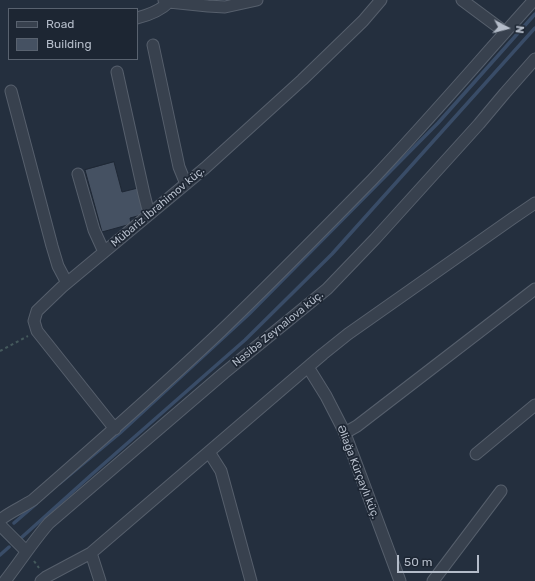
<!DOCTYPE html>
<meta charset="utf-8">
<style>
body{margin:0}
#map{position:relative;width:535px;height:581px;overflow:hidden;background:#242f3e;font-family:Rubik,sans-serif}
canvas{display:block}
.legend{position:absolute;left:8px;top:8px;width:130px;height:52px;box-sizing:border-box;background:#1d2633;border:1px solid #59626f;margin:0;padding:5px 7px;list-style:none;font-size:12px;color:#b4bcc9}
.legend li{display:flex;align-items:center;gap:8px;height:20px}
.legend b{width:20px;border:1px solid #59626f}
.north{position:absolute;left:487px;top:8px;width:40px;height:40px;-webkit-text-stroke:3px #1d2633;paint-order:stroke;rotate:97deg;font-size:11px;font-weight:700;line-height:16px;text-align:center;color:#b4bcc9}
.north::after{content:'';display:block;margin:auto;width:14px;height:18px;background:#b4bcc9;clip-path:polygon(50% 0,100% 100%,50% 72%,0 100%)}
.scale{position:absolute;left:397px;top:555px;width:82px;height:18px;box-sizing:border-box;border:2px solid #b4bcc9;border-top:0;padding-left:5px;font-size:12px;line-height:14px;white-space:nowrap;color:#b4bcc9;-webkit-text-stroke:3px #1d2633;paint-order:stroke}
</style>
<div id="map">
<canvas width="535" height="581"></canvas>
<ul class="legend">
<li><b style="height:5px;background:#38414e"></b>Road</li>
<li><b style="height:11px;background:#455162"></b>Building</li>
</ul>
<div class="north">N</div>
<div class="scale">50 m</div>
</div>
<script>
const c = document.querySelector('canvas').getContext('2d');
c.lineJoin = 'round';
function stroke(path, color, width, dash) { c.strokeStyle = color; c.lineWidth = width; c.lineCap = dash ? 'butt' : 'round'; c.setLineDash(dash || []); c.stroke(path); }
function fill(path, color) { c.fillStyle = color; c.fill(path, 'evenodd'); }
function label(font, color, halo, rows, align = 'center') {
  c.font = font + ' Rubik,sans-serif'; c.lineWidth = 3.5; c.setLineDash([]); c.textBaseline = 'middle'; c.strokeStyle = halo; c.fillStyle = color; for (const [text, x, y, turn = 0] of rows) {
    c.save(); c.translate(x, y); c.rotate((+turn || 0) * Math.PI / 180); c.textAlign = isNaN(turn) ? turn : align; if (halo) c.strokeText(text, 0, 0); c.fillText(text, 0, 0); c.restore();
  }
}
const stream = new Path2D(`
 M60,483L120,433L249,314L438,123L535,14
 M14,523L36,504
 M21,538L90,476L245,340L332,254L535,28
 M0,555L9,547`);
const building = new Path2D(`
 M114,162L122,192L138,188L145,214L130,218L131,224L102,232L85,170Z`);
const path = new Path2D(`
 M0,351L28,336
 M34,561L39,568`);
const minor = new Path2D(`
 M164,0L169,2L208,6L225,7L257,0
 M462,0L505,32
 M137,18C149,15 160,11 169,2
 M153,45L179,167L186,184
 M117,72L144,194L147,206L151,213
 M11,91L52,246L58,266L67,283
 M78,174L94,230L104,252
 M308,367L326,396L344,431L400,581
 M115,429L37,331L34,321L37,311L62,287L205,168L302,80L363,21L381,0
 M344,431L350,430L357,426L535,289
 M209,452L221,471L251,581
 M476,454L535,405
 M0,520C10,512 22,507 33,500C96,445 160,389 221,331C272,282 322,231 372,180C428,121 480,60 534,0
 M0,525L26,551
 M91,553L100,581
 M5,581C20,562 33,541 49,523L224,373L327,289L375,239L479,124L505,93L535,59
 M41,581L46,577L91,553L323,354L348,334L513,218L535,203
 M433,581L501,491`);
const streetNames = [
 ["Mübariz İbrahimov küç.",158,207,-40],
 ["Nəsibə Zeynalova küç.",278,329,-39],
 ["Əliağa Kürçaylı küç.",358,472,69]
];
stroke(stream, '#394c67', 3.5);
fill(building, '#455162');
stroke(building, '#1f2835', 1);
stroke(minor, '#565f6c', 13);
stroke(path, '#44595c', 2, [3, 3]);
stroke(minor, '#38414e', 11);
label('11px', '#b4bcc9', '#1d2633', streetNames);
</script>
